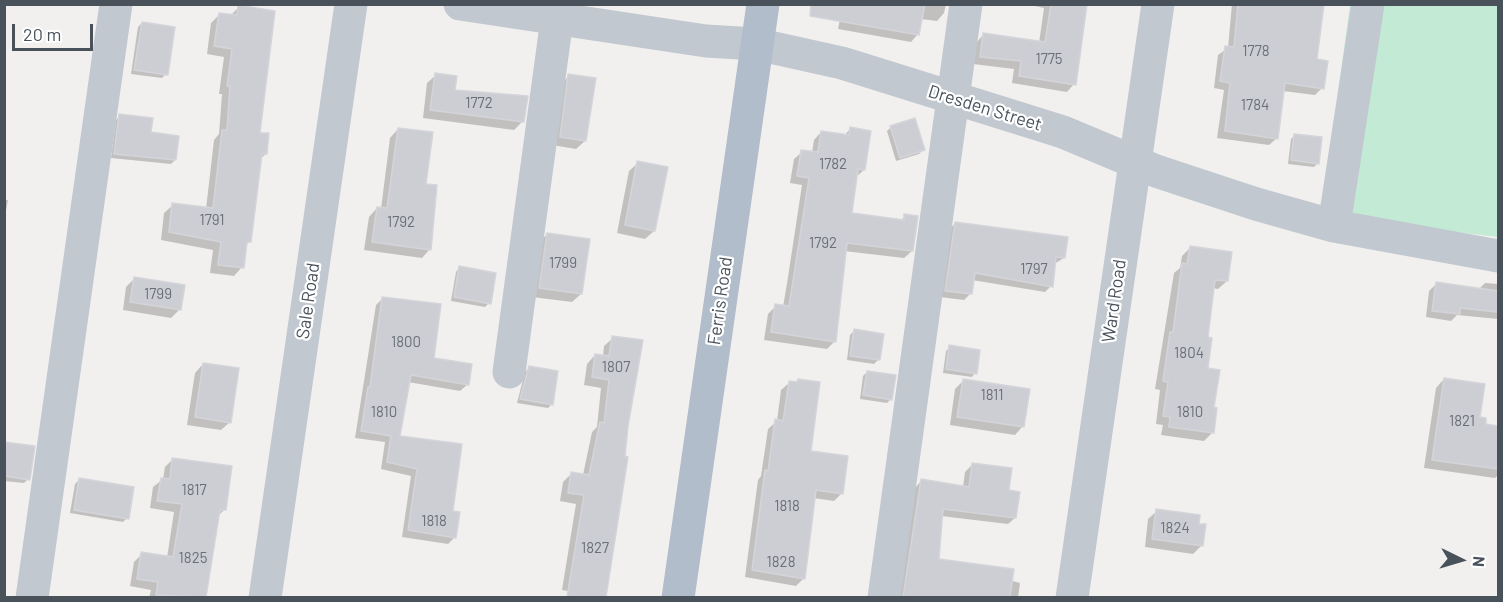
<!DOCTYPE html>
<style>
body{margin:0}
#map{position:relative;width:1503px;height:602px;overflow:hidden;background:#f2f0ef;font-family:Barlow,sans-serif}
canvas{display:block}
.frame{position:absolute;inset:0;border:6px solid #49515b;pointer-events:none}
.north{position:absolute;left:1431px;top:530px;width:60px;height:60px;-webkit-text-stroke:4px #fff;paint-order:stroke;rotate:95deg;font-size:16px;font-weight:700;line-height:24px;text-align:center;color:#49515b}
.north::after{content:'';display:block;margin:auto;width:21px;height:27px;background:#49515b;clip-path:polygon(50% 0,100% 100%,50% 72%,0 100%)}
.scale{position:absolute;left:12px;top:24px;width:81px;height:27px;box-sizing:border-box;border:3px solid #49515b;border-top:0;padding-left:8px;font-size:18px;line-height:21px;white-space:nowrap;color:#49515b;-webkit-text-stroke:4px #fff;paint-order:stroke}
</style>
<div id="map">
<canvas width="1503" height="602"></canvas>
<div class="frame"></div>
<div class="north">N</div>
<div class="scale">20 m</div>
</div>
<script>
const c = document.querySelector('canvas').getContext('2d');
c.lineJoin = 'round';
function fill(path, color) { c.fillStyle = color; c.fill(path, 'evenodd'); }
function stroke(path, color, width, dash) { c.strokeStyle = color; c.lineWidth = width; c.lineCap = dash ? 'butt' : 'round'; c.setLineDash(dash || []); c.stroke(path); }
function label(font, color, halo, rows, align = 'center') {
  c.font = font + ' Barlow,sans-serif'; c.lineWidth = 4.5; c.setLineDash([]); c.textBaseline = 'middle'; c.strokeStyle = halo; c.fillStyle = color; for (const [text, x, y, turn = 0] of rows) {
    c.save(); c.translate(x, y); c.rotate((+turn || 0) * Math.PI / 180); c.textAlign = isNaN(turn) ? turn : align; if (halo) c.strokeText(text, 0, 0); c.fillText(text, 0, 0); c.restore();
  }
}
const green = new Path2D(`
 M1350,5H1498V237L1321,216Z`);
const shadow = new Path2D(`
 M843,4H946L944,13L937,21L921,19L918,34L911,42L838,29Z
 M1026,4H1085L1074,84L1067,92L1012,83L1014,69L973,64L976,43L983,35L1039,43L1044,8Z
 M1232,4H1322L1315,61L1322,88L1315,95L1283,91L1277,138L1269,145L1217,138L1224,90L1214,88L1218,55L1228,48Z
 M239,7L258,134L266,154L259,160L249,242L245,246L242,267L234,276L210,273L213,250L161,240L164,213L173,205L206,209L214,140L219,134L222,94H219L224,57L207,54L211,23L220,14L230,16Z
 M142,23L166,74L162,78L131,74L138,27Z
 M436,75L453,91L523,121L514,130L423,118L427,83Z
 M569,76L585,141L576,149L552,145L561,84Z
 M120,116L149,134L175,160L171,164L111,158L116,120Z
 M891,127L923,150L919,154L896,161L887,131Z
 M398,129L425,186L430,249L422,258L364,250L369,217L377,208L381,209L390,138Z
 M850,129L864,170L856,177L850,214L900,221L905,216L912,251L904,258L844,251L835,341L827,349L764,340L768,314L776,306L783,307L788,277L802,185L790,183L794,159L802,152L812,153L814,140L821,132L844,136Z
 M1295,135L1318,163L1314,167L1288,164L1291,139Z
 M638,163L654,231L645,239L617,233L629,171Z
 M4,200H8L4,221Z
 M955,223L1064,258L1054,264L1051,286L1045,292L972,280L970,294L964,300L940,297L949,230Z
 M547,234L581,294L572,302L532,297L539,243Z
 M1190,248L1227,281L1218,289L1213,288L1206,338L1212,433L1204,441L1161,435L1163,425L1156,424L1160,390L1155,389L1174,273L1180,268L1182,256Z
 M459,268L489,303L485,307L451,301L456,272Z
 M134,279L180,309L171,318L123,310L126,287Z
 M1485,283L1498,284V319L1457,315L1451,321L1426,317L1429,291L1436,284L1478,290Z
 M383,298L432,359L468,384L460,391L408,382L399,437L451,512L455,537L448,544L402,537L411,476L381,469L385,442L355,438L376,305Z
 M854,331L878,360L874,364L847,360L850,335Z
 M613,338L598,596L562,590L576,504L560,501L563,482L572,473L583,475L592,432L597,427L601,388L584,385L587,364L595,355L603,356L604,346Z
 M950,347L975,373L972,377L943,373L946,351Z
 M203,364L230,422L221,430L187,425L195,373Z
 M529,368L552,404L548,408L517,403L525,372Z
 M867,372L891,399L887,403L860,399L863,376Z
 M1444,379L1484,425L1498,427V475L1495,478L1424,468L1436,388Z
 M963,381L1023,426L1015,435L950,425L955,389Z
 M789,383L795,384L809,452L842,493L834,501L813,498L804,578L796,586L745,577L758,480L761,476L768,429L777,421L781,390Z
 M4,443L28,479L24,483L4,481Z
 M173,459L224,510L217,517L205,598H149L151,590L130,586L134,562L142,554L167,558L174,512L150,508L153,487L163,479L165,467Z
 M972,465L1008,492L1015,518L1008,524L941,516L937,560L1020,583L1018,598H897L915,488L921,481L963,487L965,472Z
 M79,480L127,518L123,522L70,513L75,484Z
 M1157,511L1197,525L1202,545L1193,554L1145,547L1148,519Z`);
const building = new Path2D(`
 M811,4H925L919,35L810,16Z
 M1051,4H1087L1076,85L1019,76L1021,61L980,57L983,33L1045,42Z
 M1238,4H1324L1317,59L1328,61L1324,89L1285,83L1278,139L1225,131L1230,83L1220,81L1225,46L1234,47Z
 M238,5L275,11L260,133H269L267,154H262L251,242H247L244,268L218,265L221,242L169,232L172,203L213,208L222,130H227L230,86H227L232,49L214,46L219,13L237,15Z
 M142,22L175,27L168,75L134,70Z
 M435,73L457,76L455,90L528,96L524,122L430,110Z
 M568,74L596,78L586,141L560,137Z
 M119,114L153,118L151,132L179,136L176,160L114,154Z
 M915,118L925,150L900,158L890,126Z
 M850,127L871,131L865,170L858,169L852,213L904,220V214L918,216L913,251L847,243L836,342L771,332L775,304L789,306L795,268L809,178L797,176L801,150L818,152L821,131L849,135Z
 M398,128L433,132L426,184L437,185L431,250L372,242L377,207L387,208Z
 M1294,134L1322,137L1319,164L1291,160Z
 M637,161L668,167L655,231L625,225Z
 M955,222L1068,237L1065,258L1056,257L1053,287L975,273L972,294L945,291Z
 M547,233L590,239L582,294L539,288Z
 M1190,246L1232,252L1228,281L1215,280L1208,337L1212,338L1208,368L1220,370L1214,407L1217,408L1214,433L1169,427L1170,417L1163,416L1168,382L1163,381L1170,332H1173L1182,263L1187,264Z
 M459,266L496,273L491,304L454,297Z
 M134,277L185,285L181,310L130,302Z
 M1436,282L1498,291V312L1460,308V314L1432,311Z
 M382,297L441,304L434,358L472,364L469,385L411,375L400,436L462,444L453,511L460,512L456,538L408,530L417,469L387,462L391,436L361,431L368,387H370Z
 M854,329L884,334L880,360L850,356Z
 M612,336L643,340L628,426L625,456L628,457L606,597H567L584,495L568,493L571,472L589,475L600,422L604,423L609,380L592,377L595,354L609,356Z
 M949,345L980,350L977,374L946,369Z
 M203,363L239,368L231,423L195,417Z
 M529,366L558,371L553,405L520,399Z
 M867,371L896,375L892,400L863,395Z
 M1444,378L1485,384L1480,417L1486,418V424L1498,426V469L1432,460Z
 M798,379L820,382L811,451L848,456L843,494L816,490L805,579L752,570L765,470L768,471L775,419L783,421L789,381L797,382Z
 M963,379L1030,389L1024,427L957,417Z
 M4,442L35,446L30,480L4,476Z
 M172,458L232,466L226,510H220L206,597L156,595L158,582L137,579L141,552L173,557L182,504L157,501L161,478L170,479Z
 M972,463L1012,468L1009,490L1020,492L1016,518L943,509L939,559L1014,569L1010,597H903L921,479L969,487Z
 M79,478L134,487L129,519L74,510Z
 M1156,509L1200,515L1199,524H1206L1203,546L1152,539Z`);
const minor = new Path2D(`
 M460,4L706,41L756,44L842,63L1063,132L1156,171L1256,204L1334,226L1498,256
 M1334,226L1368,4
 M509,372L559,4
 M32,598L116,4
 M265,598L351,4
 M884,598L966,4
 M1072,598L1158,4`);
const major = new Path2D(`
 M678,598L763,4`);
const numberNames = [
 ["1778",1256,51],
 ["1775",1049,59],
 ["1772",479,103],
 ["1784",1255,105],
 ["1782",833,164],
 ["1791",212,220],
 ["1792",401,222],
 ["1792",823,243],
 ["1799",563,263],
 ["1797",1034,269],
 ["1799",158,294],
 ["1800",406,342],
 ["1804",1189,353],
 ["1807",616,367],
 ["1811",992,395],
 ["1810",384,412],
 ["1810",1190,412],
 ["1821",1462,421],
 ["1817",194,490],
 ["1818",787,506],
 ["1818",434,521],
 ["1824",1175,528],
 ["1827",595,548],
 ["1825",193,558],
 ["1828",781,562]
];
const streetNames = [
 ["Dresden Street",985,108,17],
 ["Sale Road",308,301,-82],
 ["Ferris Road",720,301,-82],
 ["Ward Road",1114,301,-82]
];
fill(green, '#c3ead5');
fill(shadow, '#0003');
fill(building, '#cdced3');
stroke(building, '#d4d5da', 1.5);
stroke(minor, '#c1c8d0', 33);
stroke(major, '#b2bdcb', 33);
label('15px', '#6a7079', null, numberNames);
label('18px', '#49515b', '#fff', streetNames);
</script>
